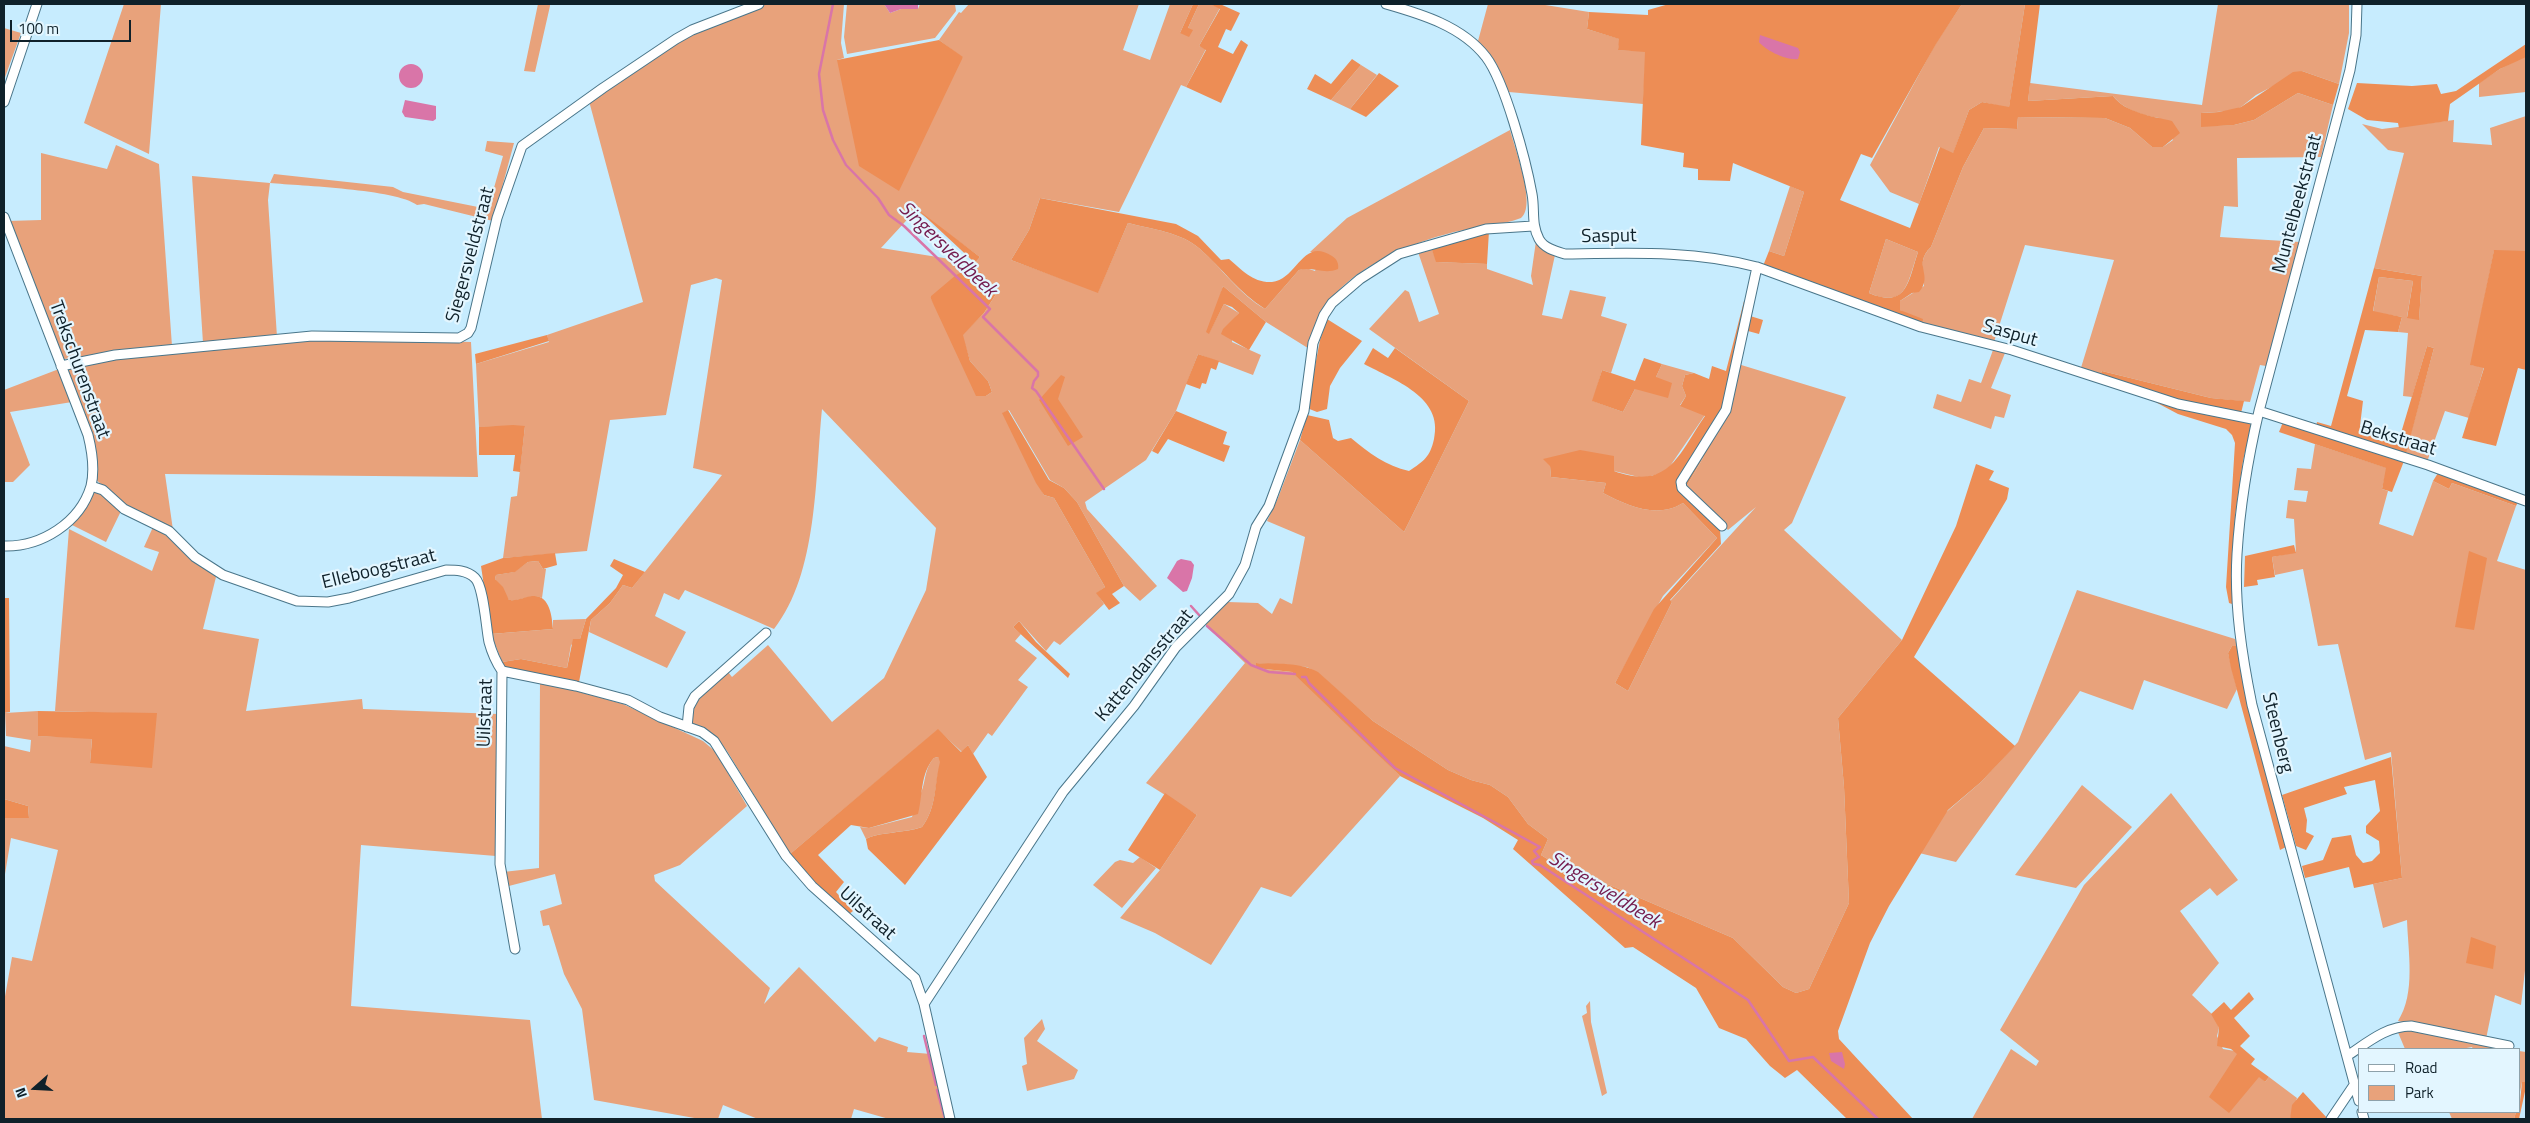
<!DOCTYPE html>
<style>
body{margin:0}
#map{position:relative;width:2530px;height:1123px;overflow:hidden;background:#c7ecfe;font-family:"Titillium Web",sans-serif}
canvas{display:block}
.frame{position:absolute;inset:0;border:5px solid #0f212a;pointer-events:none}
.legend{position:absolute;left:2358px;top:1048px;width:162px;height:65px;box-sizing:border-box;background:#e3f6ff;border:1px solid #8ea1aa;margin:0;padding:6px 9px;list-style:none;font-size:15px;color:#0f212a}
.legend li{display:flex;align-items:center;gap:10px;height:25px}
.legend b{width:25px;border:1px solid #8ea1aa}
.north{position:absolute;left:10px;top:1063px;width:50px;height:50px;-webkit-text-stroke:4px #e3f6ff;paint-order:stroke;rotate:251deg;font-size:14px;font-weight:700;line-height:20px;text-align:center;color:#0f212a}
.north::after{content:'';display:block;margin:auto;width:18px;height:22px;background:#0f212a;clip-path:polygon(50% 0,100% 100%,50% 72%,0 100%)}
.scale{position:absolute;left:10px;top:20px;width:121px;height:22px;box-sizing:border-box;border:2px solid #0f212a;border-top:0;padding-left:6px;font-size:15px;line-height:18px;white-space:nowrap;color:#0f212a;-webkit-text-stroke:4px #e3f6ff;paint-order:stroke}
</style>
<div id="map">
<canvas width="2530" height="1123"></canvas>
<div class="frame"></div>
<ul class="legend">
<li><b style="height:6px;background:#fff"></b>Road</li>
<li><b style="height:14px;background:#e8a27b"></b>Park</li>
</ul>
<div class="north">N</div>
<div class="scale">100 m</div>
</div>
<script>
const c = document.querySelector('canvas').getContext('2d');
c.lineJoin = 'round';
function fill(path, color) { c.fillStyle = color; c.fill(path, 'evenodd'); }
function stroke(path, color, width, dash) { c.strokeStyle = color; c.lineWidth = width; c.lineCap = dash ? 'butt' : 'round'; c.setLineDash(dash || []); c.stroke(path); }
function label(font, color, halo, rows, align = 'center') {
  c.font = font + ' "Titillium Web",sans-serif'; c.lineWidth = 4.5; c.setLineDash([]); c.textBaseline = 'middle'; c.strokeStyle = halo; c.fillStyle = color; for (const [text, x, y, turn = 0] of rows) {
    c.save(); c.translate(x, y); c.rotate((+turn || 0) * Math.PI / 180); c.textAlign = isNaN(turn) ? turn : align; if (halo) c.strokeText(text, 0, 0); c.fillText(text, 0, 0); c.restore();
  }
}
const green = new Path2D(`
 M124,4H161L149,154L84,123Z
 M538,4H550V6L535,72L524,71Z
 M765,4H844L841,43L844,58L837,60L963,58L939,40L959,12L961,13L969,4H1139L1123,50L1150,60L1170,4H1193L1180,33L1188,28L1199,4H1210L1220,8L1199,46L1206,49L1186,87L1181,85L1119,212L1040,198L1029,230L1011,260L1098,292L1128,223C1151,229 1181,232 1200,249C1222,268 1239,294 1265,309L1299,270L1306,268L1315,271L1323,252H1310L1347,218L1510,130C1515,149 1537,206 1521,218C1500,226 1476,227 1454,232C1399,246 1312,283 1311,350L1266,322L1223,286L1209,333L1224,304L1239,313L1233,320L1232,342L1261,355L1253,375L1198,354L1176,411L1146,460L1085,502L1087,509L1157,586L1140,601L1124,586L1077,502L1064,488L1050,480L1009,410L1003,413L1044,495L1054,498L1105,587L1097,593L1104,604L1060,645L1054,641L1046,651L1019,621L1013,627L1021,634L1015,641L1037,658L1018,680L1028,687L992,736L988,733L973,754L968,745L962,752L938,730L790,854L727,751L719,741L691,724L693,706L700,697L728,672L732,677L768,645L832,722L884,678L926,590L936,528L822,409C815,478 818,573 774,629L685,590L679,600L664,593L655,616L686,632L667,668L589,632L591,620L610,603L623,585L632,588L722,475L693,468L722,280L716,278L691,285L666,415L610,420L587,551L503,558L511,497L517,496L525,426L479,427L476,364L549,342L547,335L643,302L589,101L665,49L704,28ZM916,210L980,257L975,263L881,248ZM982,273L998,291L984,313L962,335L970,361L988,381L992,392L986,396L930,297Z
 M847,4H884L890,13L901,9H918L920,4H955L956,11L935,38L847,54L844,37Z
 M1488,4H1539L1589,12L1587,29L1620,39L1618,50L1646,51L1643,104L1509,92L1496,63L1478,41Z
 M1962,4H2025L2009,108L1982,102L1969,110L1953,154L1939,147L1919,204L1890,192L1870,165L1936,43Z
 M2218,4H2349V33L2339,84L2302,71L2256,95L2241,107L2231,111L2201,113V126L2234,125L2254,120L2298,93L2333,105L2321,157L2237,158L2238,207L2224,206L2220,237L2300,242L2266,366L2260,365L2250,402L2211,398L2102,371L2099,377L2080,371L2114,260L2025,245L1994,342L1922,323L1900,310V301L1924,286C1925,269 1917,261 1931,247L1963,167L1984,128L2017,129L2018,117L2105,118L2130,128L2152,147H2163L2173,140L2159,118C2144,116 2123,109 2113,96L2028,101L2030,83L2202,105Z
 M4,28L21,33L4,80Z
 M2523,57H2526V92L2479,97V83L2500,69Z
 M1361,65L1377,75L1350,109L1331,100Z
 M2526,116V251H2494L2471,365L2484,367L2469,418L2445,411L2427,462L2405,455L2434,348L2427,346L2412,397L2403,396L2408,333L2398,332L2402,317L2373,312L2379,277L2413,281L2407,317L2419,319L2422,276L2374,268L2404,153L2388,150L2362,124L2382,129L2454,120L2453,142L2492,145L2490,128Z
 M487,141L514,143L493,221L424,204L417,205C396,189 301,186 270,183L268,200L277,337L203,343L192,176L270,183L274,174L393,187L403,192L488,209L503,156L485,151Z
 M116,145L159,164L172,346L64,359L8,221L41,220V153L107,169Z
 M1790,186L1804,192L1784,256L1769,251Z
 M1886,239L1918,252C1907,283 1907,309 1869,293Z
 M1536,241L1555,255L1542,315L1562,319L1570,290L1606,297L1601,316L1627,324L1611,373L1602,370L1593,401L1623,412L1635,389L1656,377L1662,364L1694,373L1685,375L1682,386L1686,396L1680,405L1705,415L1666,472L1643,478L1614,471L1550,466L1551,477L1606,483L1603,493C1628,506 1657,519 1683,503L1717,538L1663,596L1615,683L1628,691L1672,602L1670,601L1756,507L1728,530L1685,489L1703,458L1738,364L1846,397L1792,523L1784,530L1902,640L1838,718L1844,787L1849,903L1809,989L1796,993L1783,987L1733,938L1591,877L1568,872L1541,855L1548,839L1528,824L1508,797L1490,785L1471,780L1448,770L1373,721L1318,673L1307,667L1256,663V668L1292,672L1301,678L1400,776L1291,897L1261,887L1211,965L1155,933L1120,918L1160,870L1197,815L1146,783L1245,663L1205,624L1228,602L1258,603L1272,614L1280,598L1292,604L1305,537L1267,521L1278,498L1300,440L1404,532L1469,401L1369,329L1405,290L1409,292L1419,322L1439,314L1418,252L1431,247L1437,262L1487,264V269L1533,285L1531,276Z
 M318,338L471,342L478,477L165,474L173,530L133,511L95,479L68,372L70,367L115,358Z
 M1993,350L2005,353L1991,388L2011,395L2004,418L1995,416L1991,429L1933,408L1937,394L1961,402L1969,379L1981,383Z
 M59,369L72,402L10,412L30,465L13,482H4V390Z
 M2315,444L2387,468L2382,489L2388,491L2379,524L2413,536L2433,481L2449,489L2452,483L2516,506L2497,561L2526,570V962L2521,1005L2495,995L2486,1039L2398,1021C2416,993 2408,952 2407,920L2383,928L2373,884L2402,878L2391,752L2365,760L2338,644L2318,646L2303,569L2275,575L2272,557L2296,552L2294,519L2286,518L2288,500L2306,502L2308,491L2294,490L2297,468L2311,469Z
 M95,492L100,493L121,511L106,542L72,525L91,495Z
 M153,527C177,540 195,561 216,577L203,629L259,639L246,711L362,699L363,709L498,714L496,856L361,845L351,1006L530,1020L542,1119H4V1002L12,957L32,961L58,850L11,838L4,880V818H29L28,806L4,799V746L30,752L31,740L6,736L5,713L38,711V736L92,738L90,763L156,714L55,711L69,529L152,571L159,552L144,547Z
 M538,561L543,569H546L542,598C530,593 521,602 509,600L495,579L496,575L514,572L528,562Z
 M2077,590L2235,639L2237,646H2232L2228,653L2237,689L2227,709L2144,680L2133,710L2080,691L1956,862L1911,851L1929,827L1981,782L2018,742Z
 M586,619L580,639L571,645L567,668L521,659L502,662L491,634L553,629V620Z
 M540,681L623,704L703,741L716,752L747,806L680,865L654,875L655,881L770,988L764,1004L799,967L875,1042L879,1037L908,1047L907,1052L931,1054L946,1119H889L854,1109L851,1119H758L723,1105L718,1119H700L594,1100L582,1009L564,974L549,925L543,926L540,911L562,904L555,874L505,887L503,872L539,868Z
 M938,757L941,762C934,785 937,807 922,827C905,833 878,832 866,839L860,827L869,828L912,817C915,807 920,797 923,787C926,775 926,767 934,758Z
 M2082,785L2132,827L2076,888L2015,875Z
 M2171,793L2238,880L2217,896L2210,888L2180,911L2219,963L2192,995L2215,1017L2219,1028L2217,1036L2223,1049L2235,1051L2265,1082L2269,1077L2297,1098L2290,1119H1972L2011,1049L2036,1066L2039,1061L2000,1030L2084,885Z
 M1140,857L1156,868L1122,908L1093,885L1115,862L1120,860L1133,863Z
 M1590,1001L1591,1022L1607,1093L1602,1096L1582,1016L1587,1013L1586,1006Z
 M1042,1019L1045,1029L1037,1041L1078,1070L1074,1079L1027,1091L1022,1066L1027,1064L1024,1038Z
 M2405,1029L2511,1049H2473L2472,1047L2461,1049H2405L2397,1030Z
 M2519,1051L2526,1052V1082H2522L2519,1097Z
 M2449,1112H2516L2514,1119H2452Z`);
const forest = new Path2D(`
 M1193,4H1199L1188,28L1193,30L1189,37L1180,33Z
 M1210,4H1220L1240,13L1231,31L1226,29L1218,47L1233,54L1241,40L1248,45L1221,103L1186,87L1206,50L1199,46L1220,9Z
 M1669,4H1962L1936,44L1872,158L1861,154L1840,200L1910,228L1940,147L1953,153L1969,110L1982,102L2009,107L2025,4H2040L2028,101L2113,96C2126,113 2152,116 2172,121L2180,133L2163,147H2152L2130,128L2105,118L2018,117L2017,129L1984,128L1963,167L1931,247C1912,265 1934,275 1919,292L1912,293L1900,301V310L1923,319L1922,323L1763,266L1769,251L1784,256L1804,192L1733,163L1730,181L1698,180V169L1683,167L1684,153L1641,145L1645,52L1618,50L1619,39L1587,29L1589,12L1648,15V10ZM1886,239L1918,252C1908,282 1907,309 1869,293Z
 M939,40L963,57L899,191L859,166L837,60Z
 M2526,44V57L2500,69L2450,104L2448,121L2399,128L2398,123L2367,120L2348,109L2357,83L2412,86L2437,84L2441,94L2456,91Z
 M1352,59L1361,65L1331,100L1307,89L1315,74L1331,84Z
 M2302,71L2339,84L2333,105L2298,93L2254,120L2234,125L2201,127V113L2219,112L2241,107L2293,72Z
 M1379,73L1399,86L1366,117L1350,109Z
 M1040,198L1176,224L1198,236L1221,260L1229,259C1242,270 1253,283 1272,282C1298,279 1302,237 1332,256C1337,259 1339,264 1338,269C1324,275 1312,266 1299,270L1265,309C1239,293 1222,268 1200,249C1181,232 1151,229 1128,223L1098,293L1011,260L1029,230Z
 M917,209L980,257L975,263Z
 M1489,231L1487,264L1436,262L1431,247Z
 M2494,250L2526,251V370L2518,368L2496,446L2462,438L2484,368L2470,365Z
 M971,268L982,273L998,291L984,313L963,335L970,361L988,381L992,392L986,396H976L930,297L956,275Z
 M2374,268L2422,276L2419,320L2407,318L2413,281L2379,277L2373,311L2402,317L2398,332L2365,330L2347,396L2363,401L2360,426L2401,433L2427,346L2434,348L2404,461L2392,492L2382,489L2386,468L2279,432L2283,422L2316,427L2317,422L2331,426Z
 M1223,286L1266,322L1249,350L1221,334L1223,329L1239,313L1232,307L1224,304L1209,334L1206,332Z
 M1744,301L1751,303L1747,315L1763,320L1759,334L1748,331L1723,423L1685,489L1720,530L1721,544L1670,600L1672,602L1628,691L1615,683L1654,609L1717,538L1683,503C1657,519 1628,506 1603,493L1606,483L1551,477L1550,466L1543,459L1580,450L1614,456V471C1669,491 1678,455 1705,416L1680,406L1686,396L1682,386L1685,375L1694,373L1709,379L1712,366L1726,371Z
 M1327,319L1362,341L1340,368L1330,386L1327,409L1317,412L1307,408L1320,340Z
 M547,335L549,341L476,364L475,354Z
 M1373,348L1388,358L1395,348L1469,401L1404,532L1300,440L1307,415L1329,420L1333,438L1338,441L1351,438C1369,453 1386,466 1409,471C1424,461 1430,457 1434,439C1444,397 1394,380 1364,364Z
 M1198,354L1219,361L1216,370L1211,368L1206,384L1202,383L1200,389L1186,384Z
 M1644,358L1662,364L1656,377L1672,383L1668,398L1635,389L1623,412L1592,401L1602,370L1635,381Z
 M2102,371L2211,398L2244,401L2241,413L2249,414L2251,426L2243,461L2235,516L2232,604L2229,603L2226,587L2235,443L2232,435L2226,429L2178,414L2146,397L2099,377Z
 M1061,375L1065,377L1058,399L1083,437L1068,446L1039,400Z
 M1008,410L1049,480L1064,488L1077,502L1124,586L1112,594L1120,603L1109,610L1096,593L1105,587L1054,498L1044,495L1036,483L1002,413Z
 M1176,411L1227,432L1223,444L1230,446L1224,462L1168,439L1158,454L1152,451Z
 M513,425L525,426L520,472L513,471L515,455H479V427Z
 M1976,464L1994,471L1989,480L2009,488L2007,499L1914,657L2015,746L1981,782L1948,810L1889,906L1870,943L1838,1031L1839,1039L1913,1119H1847L1797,1070L1785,1078L1770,1066L1746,1039L1719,1028L1696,988L1633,947L1625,948L1513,849L1518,840L1483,818L1400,776L1292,672L1256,668V663C1276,664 1300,662 1318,672L1373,721L1448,770L1471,780L1490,785L1508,797L1528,824L1548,839L1541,855L1568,872L1591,877L1733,938L1783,987L1796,993L1809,989L1849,903L1844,787L1838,718L1902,640L1956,526Z
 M2438,473L2518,502L2516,506L2452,483L2449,489L2433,481Z
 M2294,545L2296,553L2272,557L2275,577L2257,580L2258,585L2244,587L2245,556Z
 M2469,551L2487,558L2474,630L2455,627Z
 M555,553L557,565L543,569L538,561L528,562L515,572L496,575L495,579L503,587L509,600C518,601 524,597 532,596C550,594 552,617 553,629L491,634L481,566L503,558Z
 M614,559L645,572L632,588L623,585L610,603L591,620L579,682L506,668L502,662L521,659L567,668L573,639H580L586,619L616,588L623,575L610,566Z
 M4,598H9L10,712L4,713Z
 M1019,621L1036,642L1070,674L1068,678L1013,627Z
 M2232,646H2237L2258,742L2286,847L2280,850L2231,668L2228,653Z
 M38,711L157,713L152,768L90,763L92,739L38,736Z
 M938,729L961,752L968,745L987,777L905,885L868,849L866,839C878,832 906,833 922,827C937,807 934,785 940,762L938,757L934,758C920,774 923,795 918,814L869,828L851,825L818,855L844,882L836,892L853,911L848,915L798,866L790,854Z
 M2391,757L2402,878L2354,888L2349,867L2305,878L2302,866L2323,860L2332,838L2351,835L2356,855L2363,863L2372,861L2380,853L2379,841L2366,833V826L2380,811L2375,780L2344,787L2347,794L2304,808L2307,820L2306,832L2314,836L2306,850L2296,846L2282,795Z
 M1165,793L1197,815L1160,870L1128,850Z
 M4,799L28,806L29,818H4Z
 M2471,937L2496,946L2493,969L2466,963Z
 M2249,992L2254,999L2234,1018L2250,1036L2240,1046L2255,1059L2251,1064L2269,1077L2265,1082L2259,1077L2229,1113L2209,1097L2237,1054L2231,1049L2217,1046L2219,1028L2211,1014L2224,1002L2231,1010Z
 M2522,1082H2526V1087L2519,1119H2514L2516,1112H2519Z
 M2303,1092L2328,1119H2290L2292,1105Z`);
const water = new Path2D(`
 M884,4H918V9H901L890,13Z
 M1760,35L1798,48L1800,52L1798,59C1787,61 1765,50 1759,42Z
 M399 76a12 12 0 1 1 24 0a12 12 0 1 1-24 0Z
 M405,100L436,106V119L433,121L405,117L402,112Z
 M1181,559L1191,561L1194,565L1192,578L1187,591L1183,592L1167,578L1177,561Z
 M1842,1052L1845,1064L1844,1069L1831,1061L1829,1053Z`);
const stream = new Path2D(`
 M833,4L819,74L823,110L833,140L846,165L878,198L889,215L904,226L990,309L983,317L1038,372V376L1034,381L1032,388L1036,391L1104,489
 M1191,606L1200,616
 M1207,626L1251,665L1269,672L1295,674
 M1302,677H1306L1309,683L1395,768L1540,847L1534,851L1539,857L1532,861L1533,864L1540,865L1748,1000L1789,1061L1813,1057L1878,1119
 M924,1036L936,1085
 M937,1090L945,1119`);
const minor = new Path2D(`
 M1386,4C1421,14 1462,26 1486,57C1505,82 1526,161 1532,194C1535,210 1531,224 1539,239C1544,248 1555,251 1565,254C1630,253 1694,250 1757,267L1921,327L2012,350L2178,404L2257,420
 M2357,4L2356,35L2350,70L2259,411C2248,458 2240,506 2237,554C2234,605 2242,656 2252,705L2359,1101
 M4,102L37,4
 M4,217L88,435C92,451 95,469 91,486C80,523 41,547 4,546
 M61,366L115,355L312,336L459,338L468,333L471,328L497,218L522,146L603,88L676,39L692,30L759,4
 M2259,411L2428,465L2526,501
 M91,486L103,490L124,509L169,531L195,557L223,575L297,601L328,602L349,598L446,570C455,570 467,570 475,578C484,587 486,628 489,642C492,653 496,662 502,671
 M1722,526L1682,488L1681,482L1726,410L1757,267
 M502,671L576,686L628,700L660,717L702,732L714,741L786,856L812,886L915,978L924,1004
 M502,671L500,864L515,949
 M687,727L689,707L695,696L766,633
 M2347,1056C2367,1043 2386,1026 2411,1026L2509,1046
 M2362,1112L2364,1119
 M950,1119L924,1004L1063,792L1134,706L1176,647L1229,594L1245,565L1256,527L1269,506L1304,411L1313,343L1324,315L1332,303L1360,279L1399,254L1486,229L1533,226
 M2331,1119L2354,1085`);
const streetNames = [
 ["Muntelbeekstraat",2298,204,-75],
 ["Sasput",1609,237,-1],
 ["Siegersveldstraat",471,255,-75],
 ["Sasput",2010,334,16],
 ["Trekschurenstraat",79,370,70],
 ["Bekstraat",2398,439,17],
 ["Elleboogstraat",379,570,-14],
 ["Kattendansstraat",1145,666,-50],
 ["Uilstraat",486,713,-88],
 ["Steenberg",2277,733,76],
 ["Uilstraat",867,914,42]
];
const waterNames = [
 ["Singersveldbeek",947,250,44],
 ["Singersveldbeek",1604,891,32]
];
fill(green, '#e8a27b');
fill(forest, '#ed8d55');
fill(water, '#d975a8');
stroke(stream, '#d975a8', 2.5);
stroke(minor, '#4a768a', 11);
stroke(minor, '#fff', 9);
label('19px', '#0f212a', '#e3f6ff', streetNames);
label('italic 20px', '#741b4e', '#e3f6ff', waterNames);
</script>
